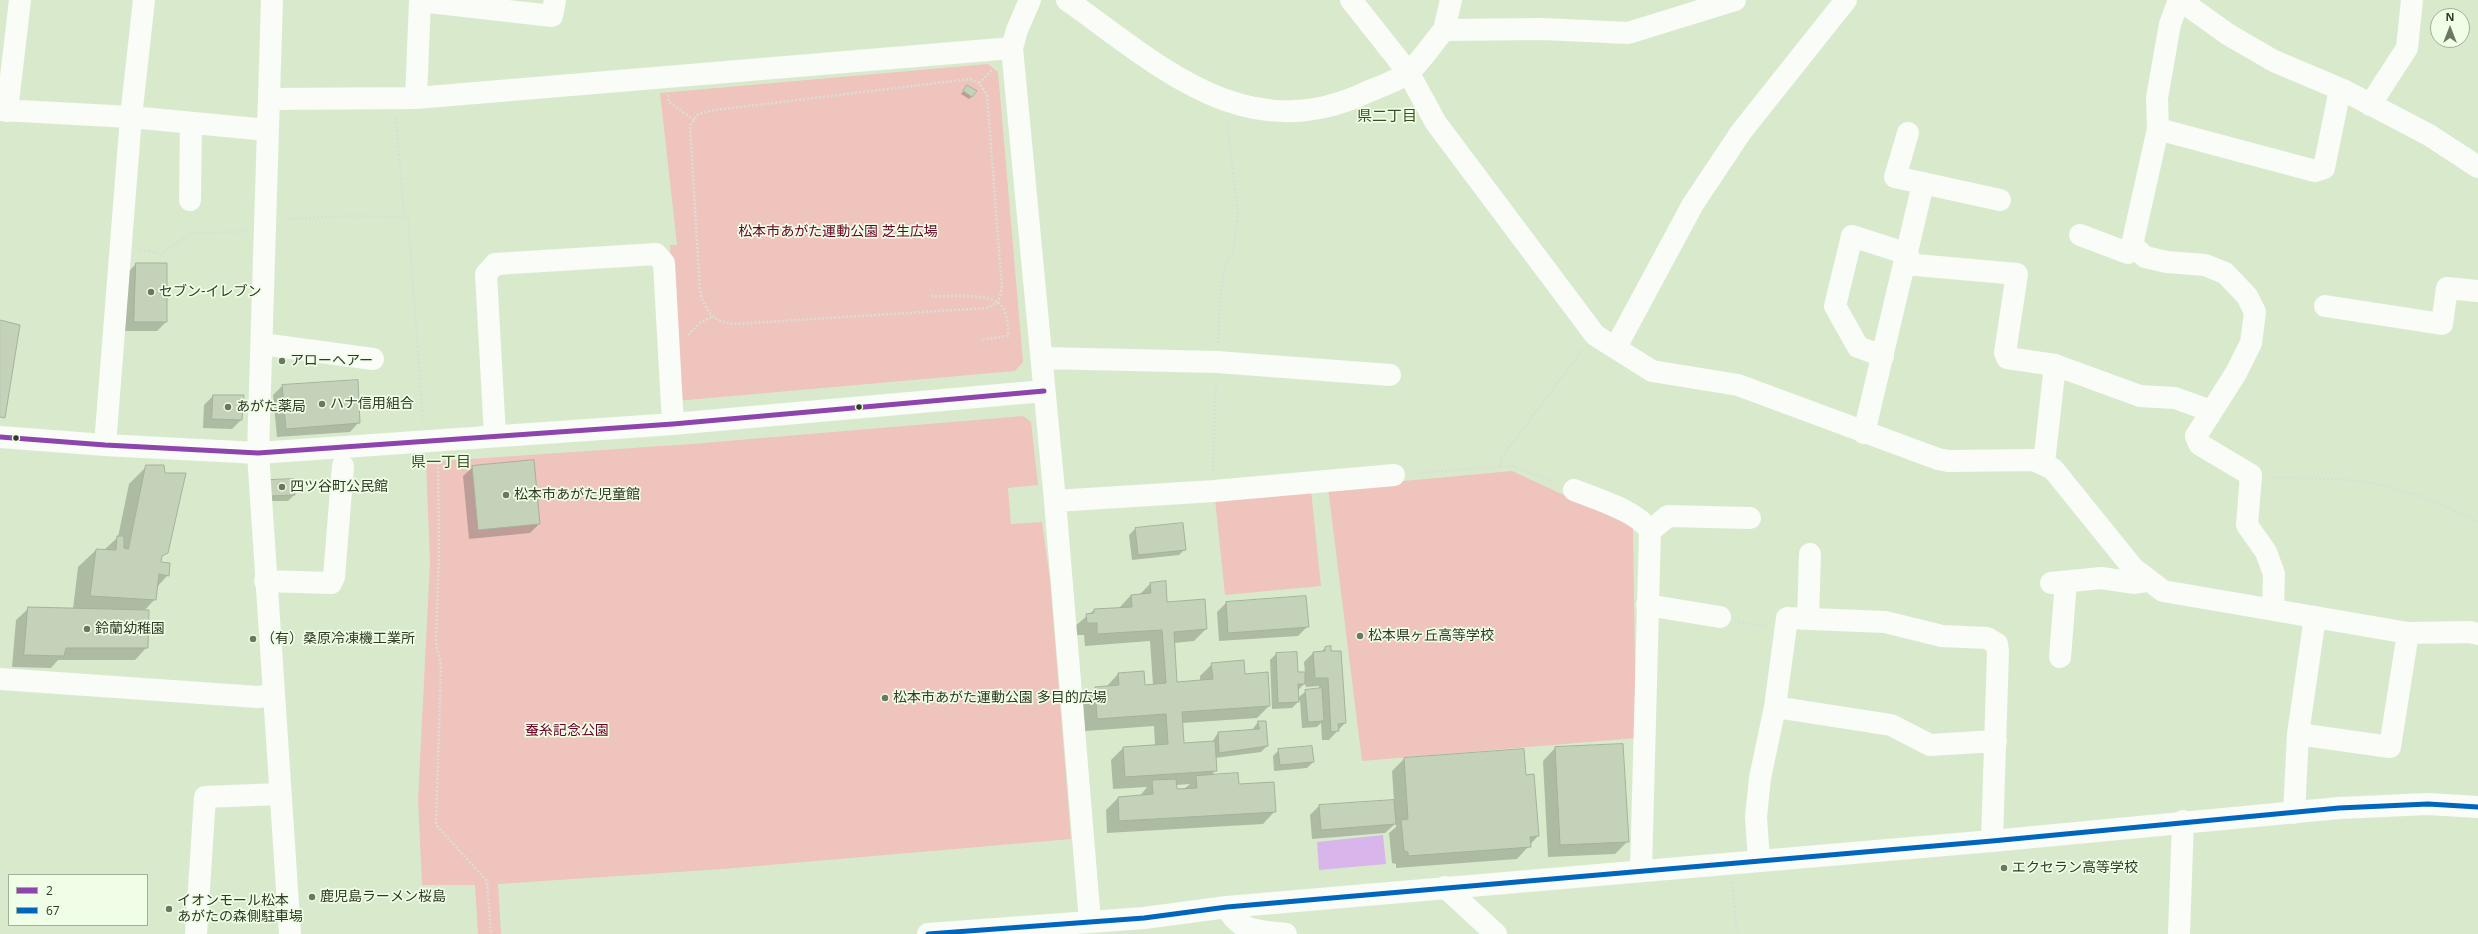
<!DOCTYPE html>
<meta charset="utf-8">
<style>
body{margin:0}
#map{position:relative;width:2478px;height:934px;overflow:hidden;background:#d9eacc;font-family:"Open Sans",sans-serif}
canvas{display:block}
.legend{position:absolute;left:8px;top:874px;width:140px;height:52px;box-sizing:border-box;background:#f0fde7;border:1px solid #a3af99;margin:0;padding:5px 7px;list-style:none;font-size:12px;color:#2f3b25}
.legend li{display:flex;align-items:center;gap:8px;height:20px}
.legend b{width:20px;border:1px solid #a3af99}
.north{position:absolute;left:2430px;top:8px;width:40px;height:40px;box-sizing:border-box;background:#f0fde7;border:1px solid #a3af99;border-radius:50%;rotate:0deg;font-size:11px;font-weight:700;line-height:16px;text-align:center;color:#2f3b25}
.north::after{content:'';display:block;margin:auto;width:14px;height:18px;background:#6a785f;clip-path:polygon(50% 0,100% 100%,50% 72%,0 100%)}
</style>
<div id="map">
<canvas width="2478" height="934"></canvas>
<ul class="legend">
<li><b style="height:5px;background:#8e44ad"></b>2</li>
<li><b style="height:5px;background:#0065bd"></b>67</li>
</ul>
<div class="north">N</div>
</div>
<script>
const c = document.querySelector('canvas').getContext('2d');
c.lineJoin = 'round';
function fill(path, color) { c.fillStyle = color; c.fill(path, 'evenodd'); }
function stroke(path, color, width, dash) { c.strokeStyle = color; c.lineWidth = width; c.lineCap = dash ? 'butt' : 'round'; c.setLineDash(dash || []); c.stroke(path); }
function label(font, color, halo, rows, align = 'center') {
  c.font = font + ' "Open Sans","Noto Sans JP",sans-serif'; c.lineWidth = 3.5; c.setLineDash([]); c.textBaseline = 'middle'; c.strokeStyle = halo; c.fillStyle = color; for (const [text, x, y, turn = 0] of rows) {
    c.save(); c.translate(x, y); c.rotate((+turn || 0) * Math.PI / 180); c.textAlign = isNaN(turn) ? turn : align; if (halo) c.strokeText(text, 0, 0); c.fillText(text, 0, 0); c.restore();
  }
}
const green = new Path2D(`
 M988,64L998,72L1023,362L1015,371L676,401L670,245H677L660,93Z
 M1023,416L1031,422L1038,485L1008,488L1011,524L1042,522L1050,579L1071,839L723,869L498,884L501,934H478L475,885H422L418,800L430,562L426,462L691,444Z
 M1512,471L1633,527L1636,738L1362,761L1328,488Z
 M1311,490L1321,586L1225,595L1215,499Z`);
const water = new Path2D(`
 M1383,835L1386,864L1319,870L1317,842Z`);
const shadow = new Path2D(`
 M965,89L972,96L969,99L961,94Z
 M136,264L166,322L157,331H125L127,273Z
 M282,386L359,422L350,432L277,437L273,395Z
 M213,396H243L241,420L232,429L203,428L204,405Z
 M147,466L167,552L160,559V563L168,575L157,587L155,599L144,611L147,647L135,660H58L51,668L12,667L16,620L29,608L73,609L78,567L96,550H104L118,537L129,484Z
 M473,467L539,524L530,533L469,539L463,476Z
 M264,487L294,495L288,501H265Z
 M1135,529L1185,549L1179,555L1132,560L1129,535Z
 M1151,583L1167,603L1206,629L1194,641L1174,643L1176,683L1200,681V676L1212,664L1244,675L1269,706L1257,718L1182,723L1183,744L1212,742L1218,733L1252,730L1258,722L1267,746L1261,752L1215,758L1216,770L1211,776L1238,785L1275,811L1263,824L1107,833L1106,810L1118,798L1140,796L1147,787L1113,789L1111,760L1123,748L1155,745L1154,726L1085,731L1083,700L1095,688L1106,687L1118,674L1144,686L1153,685L1150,641L1085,646L1084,635H1075L1074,627L1094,610L1119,608L1131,595H1139ZM1190,784L1184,789L1176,790V785Z
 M1226,603L1308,626L1298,636L1219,641L1217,612Z
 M1325,648L1345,723L1329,740H1322L1321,723L1317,727L1302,728L1300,700L1292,708L1272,709L1270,660L1276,654L1297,674L1305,673L1304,662L1313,653L1321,652ZM1305,683L1306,687L1319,686V690L1306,691L1298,698V690Z
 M1555,748L1628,841L1615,854L1548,857L1543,761Z
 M1279,750L1313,762L1307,768L1274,771L1273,756Z
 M1523,750L1525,776L1538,836L1517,859L1396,868V864L1392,863L1389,833L1396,827V823L1385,833L1312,839L1310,815L1319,806L1394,801L1392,771L1404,759Z`);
const building = new Path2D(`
 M967,85L977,91L972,97L963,91Z
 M136,263H167V322H134Z
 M0,320L20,325L5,418L0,417Z
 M358,380L360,423L286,429L282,385Z
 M213,395H244L242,420L212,419Z
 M534,460L540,524L478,530L472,466Z
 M146,465H164L165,473H186L168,553L162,556L161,562L170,563L169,576L159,574L156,600L90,596L96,549L116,550L117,536H124V548L128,549Z
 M294,479L295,495L270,496V480Z
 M1183,523L1186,550L1138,555L1135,528Z
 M1166,581L1167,602L1205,599L1207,629L1174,632L1177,682L1213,679L1211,663L1244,660L1245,674L1268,672L1270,706L1182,712L1184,743L1215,741L1217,771L1125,777L1123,747L1168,744L1166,714L1097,719L1095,687L1119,685L1118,673L1144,671L1145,685L1166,683L1162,630L1097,634V623H1087L1086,614L1094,613V609L1132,607L1131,595L1151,593L1150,583Z
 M1306,596L1309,627L1228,633L1226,602Z
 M28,607L149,610L148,648H66L64,656L24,655Z
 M1331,646V651H1341L1346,723L1338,724L1339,731L1331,732L1328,678H1315L1313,652L1325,651V647Z
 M1297,652L1298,672H1305V684H1298L1299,702L1278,703L1276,653Z
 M1322,688L1324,721L1308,722L1305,690Z
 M1258,721H1266L1268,746L1219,753L1218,732L1259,729Z
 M1623,744L1629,842L1560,845L1555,747Z
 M1312,746L1314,762L1280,765L1278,749Z
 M1524,749L1526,775L1534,774L1539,836L1530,837L1531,847L1408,856V852L1404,851L1401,820L1408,819L1404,758Z
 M1238,773L1239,784L1274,782L1276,812L1119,821L1118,797L1153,794L1152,780L1176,779L1177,789L1197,788L1196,776Z
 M1394,800L1396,824L1321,830L1319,805Z`);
const path = new Path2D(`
 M970,79L979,83L987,95L1002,289L998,302L987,308L735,324C714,323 705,311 700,291L690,126L697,115L707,111Z
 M979,83L992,70
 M668,95L669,102L694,120
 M396,118L404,217L408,218L423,421
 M285,219L348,216L404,217
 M140,249L160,254L191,233L240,232L246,230
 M931,296C948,297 984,293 997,302C1008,308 1008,325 1008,336L980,340
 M688,335L700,323L713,316
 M1218,343L1220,298L1225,266L1233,252L1238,213L1227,121
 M438,459L439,552L436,643L441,665L436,825L487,881L491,934
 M1500,466L1502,457L1583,349
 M1213,471L1216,382
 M1413,473L1512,466L1556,483
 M2271,477C2300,479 2331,478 2360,481C2402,487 2441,503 2478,522
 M1738,622L1767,626
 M1732,882L1737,934`);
const minor = new Path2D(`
 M272,0L258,453L290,934
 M1030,0L1017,30L1012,48L1055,501L1090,921
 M1067,0C1159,65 1245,149 1365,93C1378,87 1398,81 1409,72C1422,60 1432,44 1444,30L1543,29L1628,33L1735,0
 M1351,0L1408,72L1436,123L1595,335L1652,371L1738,385L1938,459L1948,461L2034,460L2053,469L2133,568L2163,591L2408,633L2470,632L2478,634
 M2180,0L2229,35L2274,61L2345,91L2429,135L2478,167
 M1444,30L1451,0
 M416,98L420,1L552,16L555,0
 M269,99L416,98L1012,48
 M2370,105L2407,48L2412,0
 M0,110L131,117L267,130
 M7,111L20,0
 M2158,129L2315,171L2324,168L2338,99L2345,91
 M1908,133L1895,177L2000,200
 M190,200L191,123
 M2080,235L2128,253L2132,245L2158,129L2157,98L2170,24L2179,0
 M2132,245L2145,257L2167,262L2205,265L2225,273L2247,296L2255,312L2251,343L2236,373L2196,436L2199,444L2251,475L2247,525L2266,552L2274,574L2273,609
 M1905,264L2017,274L2005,353L2007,358L2055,365L2140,396L2175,398L2211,411
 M2325,306L2442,324L2447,288L2478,291
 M262,344L373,359
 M1616,347L1693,204L1741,132L1846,0
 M1883,356L1858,347L1835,306L1852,236L1908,254
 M1042,358L1217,362L1390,375
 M1864,433L1923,184
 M495,436L486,274L495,264L656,254L664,263L673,424
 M0,437L105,445L258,453L673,424L1044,391
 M105,445L131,117L144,0
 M2044,463L2055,365
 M1574,490C1596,499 1638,511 1650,531L1641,871
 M1055,501L1214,491L1394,475
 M1650,531L1668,516L1750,518
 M265,581L331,583L334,577L343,466
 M2051,583L2101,578L2135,583L2148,581
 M1647,605L1720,617
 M1808,619L1810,554
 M2060,657L2066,582
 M0,679L258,697L274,695
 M1775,707L1891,725L1930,745L1996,741
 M2298,734L2390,747L2408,633
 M2294,813L2298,734L2315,617
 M1759,861L1756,817L1760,778L1775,707L1787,618L1885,622L1942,636L1987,638L1997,644L1998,651L1992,841
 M1445,887L1496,934
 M1227,907C1240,933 1259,931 1286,934
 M196,934L205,797L280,794
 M928,934L1144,918L1227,907L1992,841L2339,808L2428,804L2478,807
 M2179,934L2183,821`);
const bus1 = new Path2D(`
 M0,437L105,445L258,453L673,424L1044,391`);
const bus2 = new Path2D(`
 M928,934L1144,918L1227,907L1992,841L2339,808L2428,804L2478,807`);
const markers = [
 [151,292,4,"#6a785f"],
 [282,361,4,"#6a785f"],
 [322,404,4,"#6a785f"],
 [228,407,4,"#6a785f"],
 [859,407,3.5,"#2f3b25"],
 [16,438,3.5,"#2f3b25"],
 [282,487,4,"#6a785f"],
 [506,495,4,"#6a785f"],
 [87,629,4,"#6a785f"],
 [1360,636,4,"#6a785f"],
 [253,639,4,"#6a785f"],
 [885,698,4,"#6a785f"],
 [2004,868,4,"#6a785f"],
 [312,897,4,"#6a785f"],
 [169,909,4,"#6a785f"]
];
const parkNames = [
 ["松本市あがた運動公園 芝生広場",838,232],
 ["蚕糸記念公園",567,731]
];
const poiNames = [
 ["セブン-イレブン",159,292],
 ["アローヘアー",290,361],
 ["ハナ信用組合",330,404],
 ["あがた薬局",236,407],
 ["四ツ谷町公民館",290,487],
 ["松本市あがた児童館",514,495],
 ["鈴蘭幼稚園",95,629],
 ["松本県ヶ丘高等学校",1368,636],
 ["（有）桑原冷凍機工業所",261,639],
 ["松本市あがた運動公園 多目的広場",893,698],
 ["エクセラン高等学校",2012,868],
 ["鹿児島ラーメン桜島",320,897],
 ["イオンモール松本",177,901],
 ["あがたの森側駐車場",177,917]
];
const neighbourhoodNames = [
 ["県二丁目",1387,117],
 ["県一丁目",441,463]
];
fill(green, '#eec4bd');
fill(water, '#d8b6ec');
fill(shadow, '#0003');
fill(building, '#c4d2ba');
stroke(building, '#a5b29b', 1);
stroke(path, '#dadfd5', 2.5, [2, 2]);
stroke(minor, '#f9fcf7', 22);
stroke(bus1, '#8e44ad', 5);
stroke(bus2, '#0065bd', 5);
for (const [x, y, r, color] of markers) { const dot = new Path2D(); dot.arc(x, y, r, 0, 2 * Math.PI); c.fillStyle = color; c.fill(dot); stroke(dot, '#f0fde7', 1.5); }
label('14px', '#690024', '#f0fde7', parkNames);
label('14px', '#2f3b25', '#f0fde7', poiNames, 'left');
label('15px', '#37501e', '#f0fde7', neighbourhoodNames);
</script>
